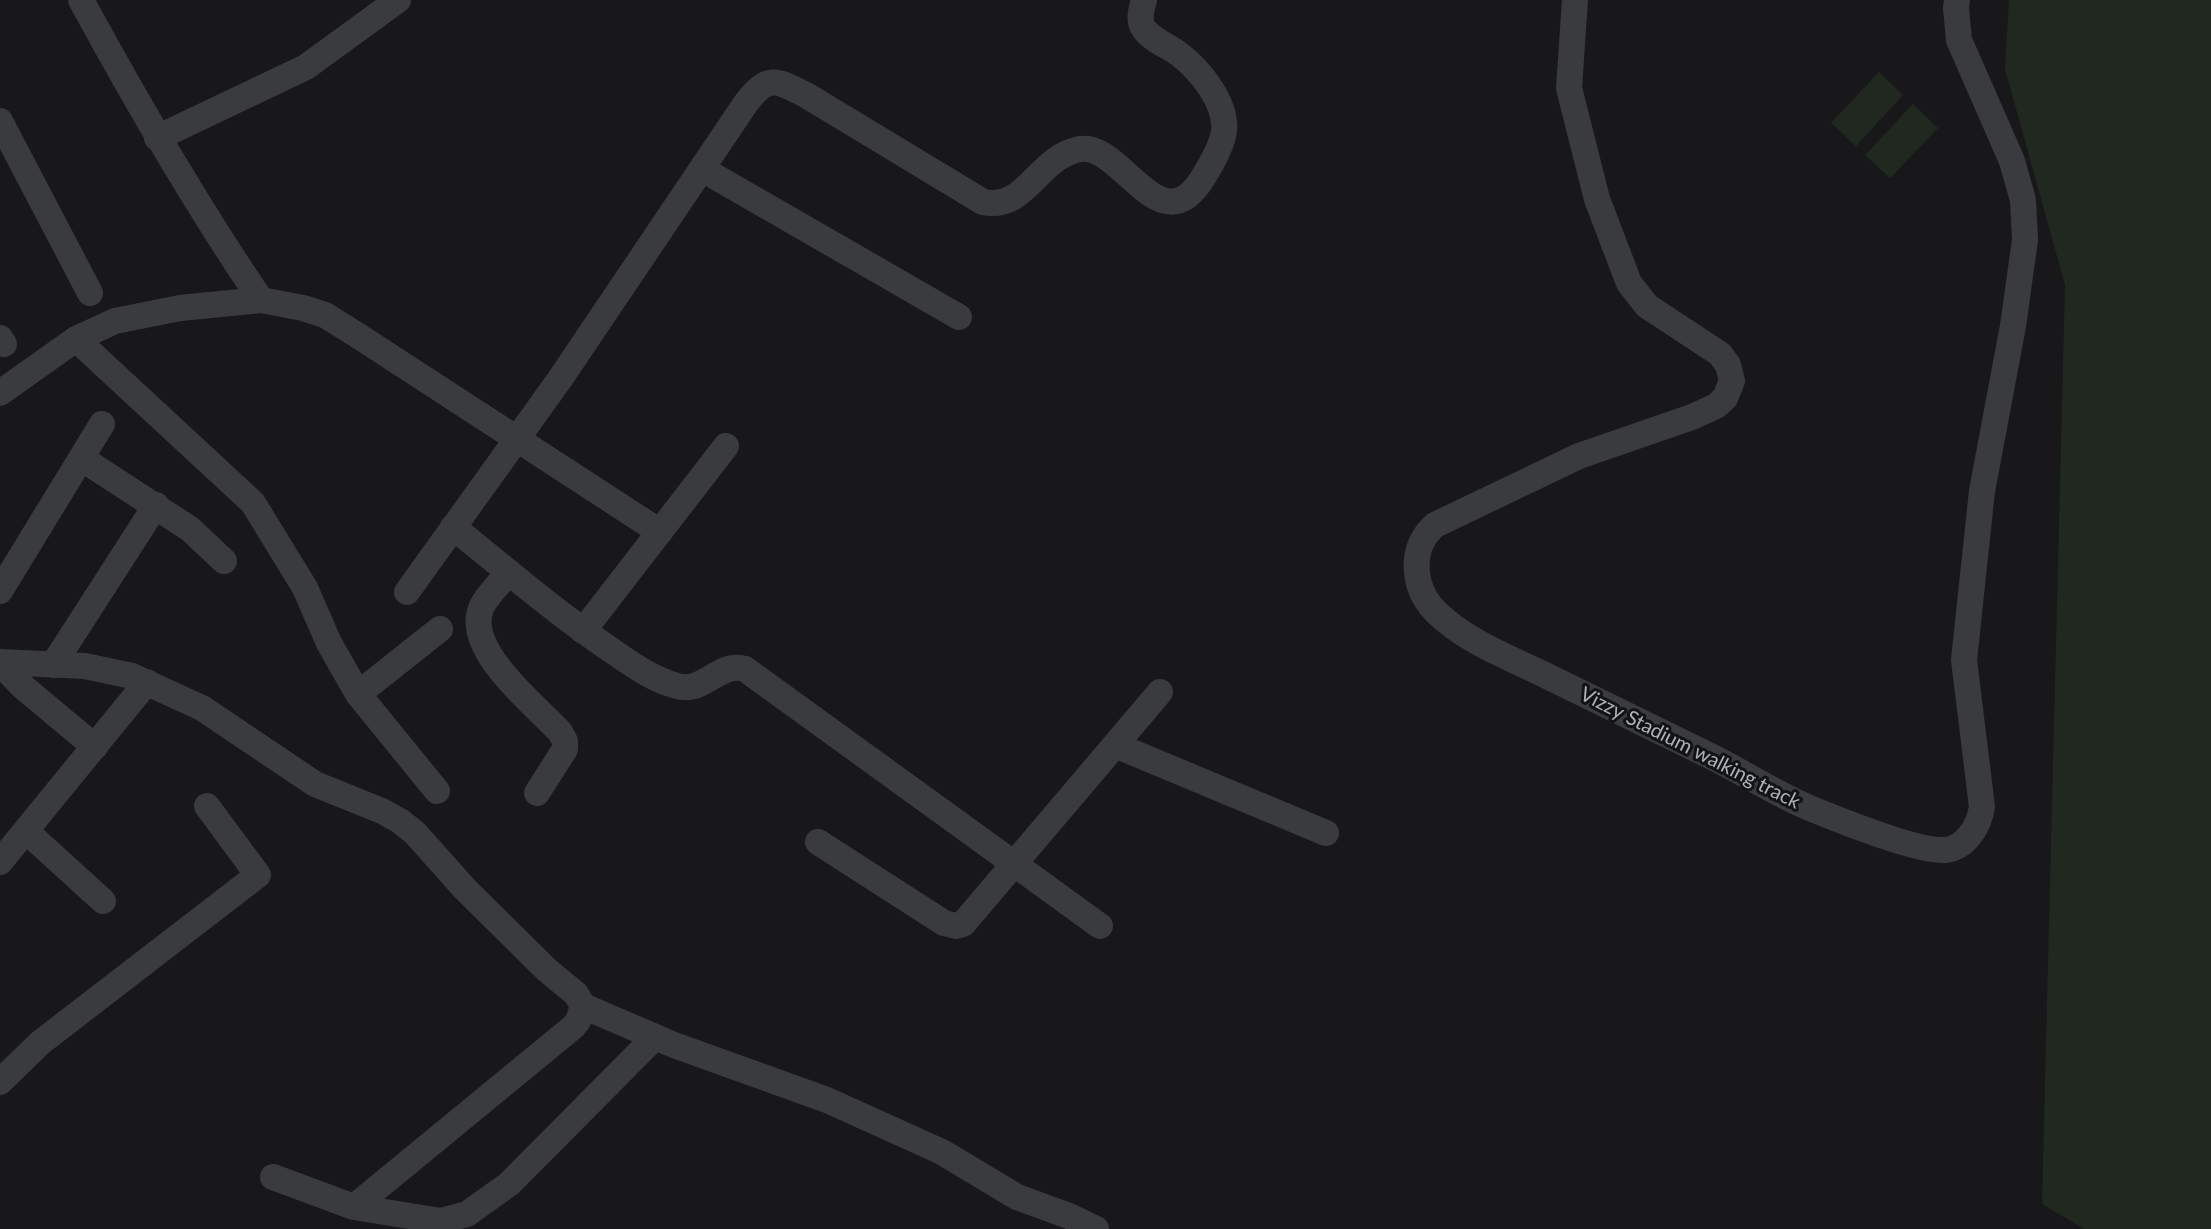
<!DOCTYPE html>
<style>
body{margin:0}
canvas{display:block;background:#18181a}
</style>
<canvas width="2211" height="1229"></canvas>
<script>
const c = document.querySelector('canvas').getContext('2d');
c.lineJoin = 'round';
function fill(path, color) { c.fillStyle = color; c.fill(path, 'evenodd'); }
function stroke(path, color, width, dash) { c.strokeStyle = color; c.lineWidth = width; c.lineCap = dash ? 'butt' : 'round'; c.setLineDash(dash || []); c.stroke(path); }
function label(font, color, halo, rows, align = 'center') {
  c.font = font + ' Lato,sans-serif'; c.lineWidth = 6; c.setLineDash([]); c.textBaseline = 'middle'; c.strokeStyle = halo; c.fillStyle = color; for (const [text, x, y, turn = 0] of rows) {
    c.save(); c.translate(x, y); c.rotate((+turn || 0) * Math.PI / 180); c.textAlign = isNaN(turn) ? turn : align; if (halo) c.strokeText(text, 0, 0); c.fillText(text, 0, 0); c.restore();
  }
}
const green = new Path2D(`
 M2009,0H2211V1229H2084L2042,1204L2065,285L2005,69Z
 M1879,72L1903,95L1856,146L1831,123Z
 M1913,104L1938,128L1890,178L1865,155Z`);
const minor = new Path2D(`
 M81,0C137,103 195,203 261,300
 M1575,0L1569,88L1597,199L1629,283L1647,306L1720,354L1728,365L1732,381L1725,398L1716,406L1692,417L1579,456L1435,525C1409,547 1412,587 1435,611C1465,641 1508,657 1545,675C1598,701 1651,727 1704,753C1740,770 1775,794 1812,809C1839,820 1919,852 1945,850C1966,848 1979,826 1982,807L1964,660L1982,491L2013,326L2025,240L2023,200L2012,161L1959,40L1956,8L1957,0
 M0,121L90,293
 M157,138L306,67L398,0
 M702,169L959,317
 M0,338L4,344
 M76,339L253,503L305,588L329,643L358,694L437,791
 M0,393L76,339L115,321L180,308L261,300L303,308L325,315L357,335L660,532
 M81,458L190,529L224,561
 M453,527C504,568 554,611 608,648C630,663 651,679 677,686C704,694 719,661 745,669L1100,926
 M509,572C501,582 488,594 482,606C462,648 534,704 560,732L565,741V749L537,793
 M0,591L102,424
 M407,592L560,379L746,103C768,74 777,80 806,95L983,202C1027,211 1037,157 1080,149C1122,142 1161,249 1204,176C1212,163 1222,146 1224,131C1227,103 1200,70 1179,54C1168,46 1152,40 1144,29C1138,21 1141,10 1144,0
 M583,631L726,446
 M0,662L85,666L132,676L202,708L315,784L382,811L400,821L415,833L465,889L547,970L576,994L583,1006L578,1021L573,1027L354,1207
 M0,663L22,686L95,747
 M53,665L156,505
 M358,694L440,629
 M1115,745L1326,833
 M26,831L103,901
 M818,842L944,923L956,926L963,924L1160,692
 M0,862L147,682
 M583,1006L674,1045L827,1100L942,1152L1017,1197L1069,1216L1096,1229
 M0,1082L40,1043L258,875L207,806
 M273,1177L354,1207L441,1221L467,1214L509,1184L655,1037`);
const streetNames = [
 ["Vizzy Stadium walking track",1690,748,27]
];
fill(green, '#212820');
stroke(minor, '#393b3f', 26);
label('20px', '#aab3ba', '#131315', streetNames);
</script>
